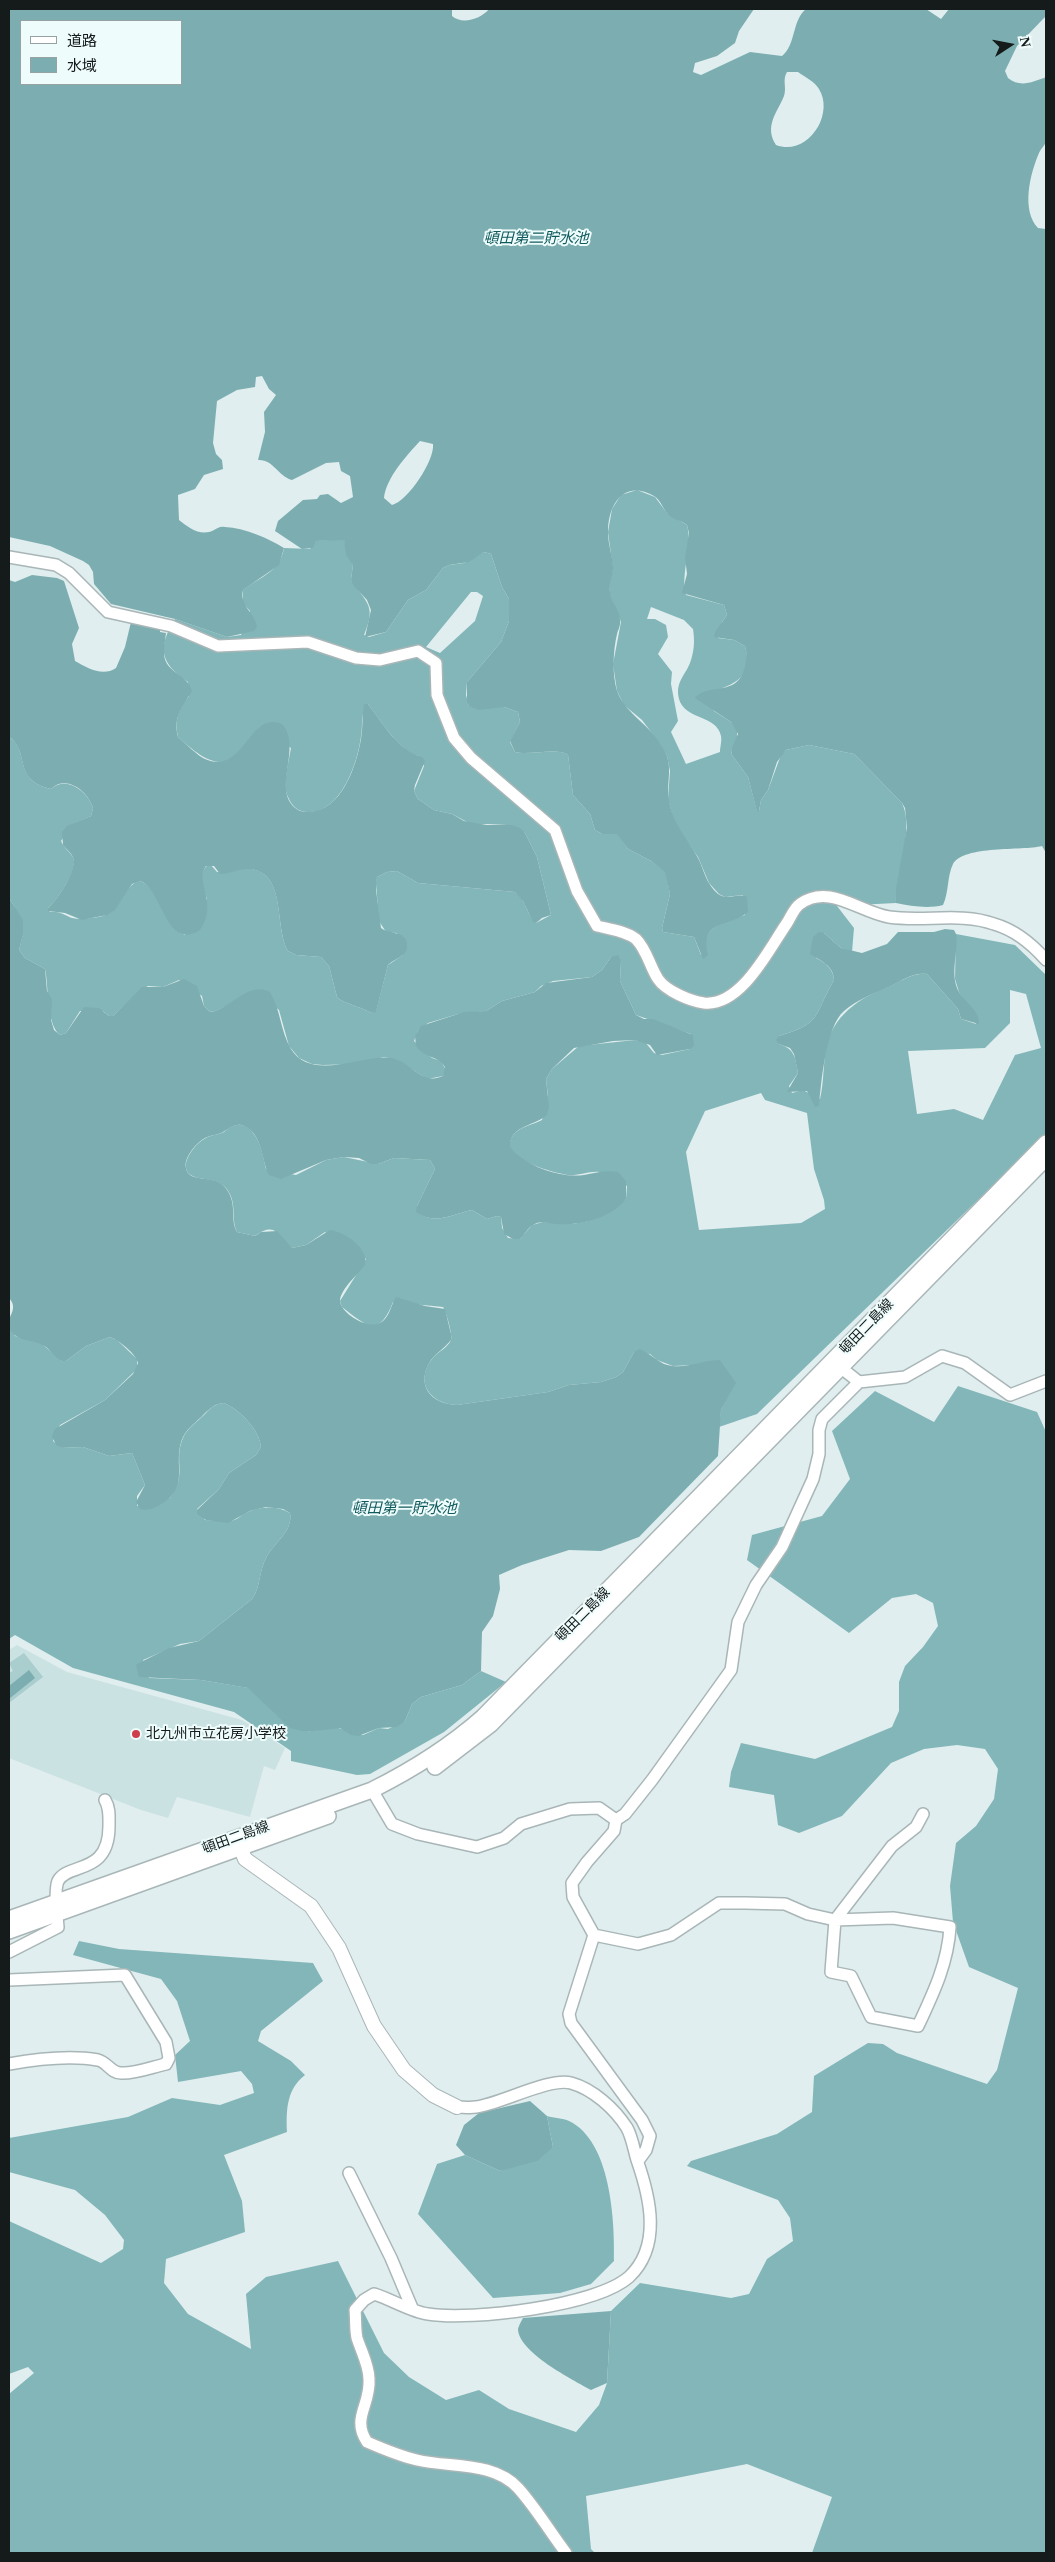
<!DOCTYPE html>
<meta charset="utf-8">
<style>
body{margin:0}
#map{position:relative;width:1055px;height:2562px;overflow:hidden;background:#e1eeef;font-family:"Times New Roman","Noto Sans JP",serif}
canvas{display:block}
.frame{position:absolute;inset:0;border:10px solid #151a1a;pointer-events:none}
.legend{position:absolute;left:20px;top:20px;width:162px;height:65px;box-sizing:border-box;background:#eefcfc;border:1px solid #97a2a2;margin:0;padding:6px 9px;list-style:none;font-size:15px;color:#151a1a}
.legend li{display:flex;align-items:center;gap:10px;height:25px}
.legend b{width:25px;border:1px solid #97a2a2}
.north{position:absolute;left:985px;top:20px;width:50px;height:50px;-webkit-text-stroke:4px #eefcfc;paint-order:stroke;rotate:79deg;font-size:14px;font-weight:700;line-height:20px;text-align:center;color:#151a1a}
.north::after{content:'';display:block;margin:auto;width:18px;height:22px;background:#151a1a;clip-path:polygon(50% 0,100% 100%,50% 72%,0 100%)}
</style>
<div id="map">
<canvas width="1055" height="2562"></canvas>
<div class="frame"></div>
<ul class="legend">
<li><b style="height:6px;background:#fff"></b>道路</li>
<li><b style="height:14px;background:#7caeb1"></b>水域</li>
</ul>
<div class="north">N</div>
</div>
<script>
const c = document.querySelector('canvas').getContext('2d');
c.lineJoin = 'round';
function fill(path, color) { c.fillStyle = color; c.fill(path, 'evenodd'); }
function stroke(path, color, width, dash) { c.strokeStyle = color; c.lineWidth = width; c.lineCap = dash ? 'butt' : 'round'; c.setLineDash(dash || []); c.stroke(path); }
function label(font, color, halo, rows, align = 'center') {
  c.font = font + ' "Times New Roman","Noto Sans JP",serif'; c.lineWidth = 4; c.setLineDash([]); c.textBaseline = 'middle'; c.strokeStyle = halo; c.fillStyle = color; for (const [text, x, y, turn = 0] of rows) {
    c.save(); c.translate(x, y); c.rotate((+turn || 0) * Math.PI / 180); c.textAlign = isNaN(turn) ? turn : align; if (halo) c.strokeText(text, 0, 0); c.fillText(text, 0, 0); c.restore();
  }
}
const built = new Path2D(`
 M17,1645L67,1672L242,1720L285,1748L275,1770L264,1766L250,1817L177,1797L168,1818L141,1810L9,1758V1650Z`);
const green = new Path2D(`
 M24,1653L43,1677L9,1703V1673L13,1671L9,1663Z`);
const forest = new Path2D(`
 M637,490L655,497L667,513L687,525C693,547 680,574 686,595L724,605L727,615L722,622L718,638L734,640L745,646C755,680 729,687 703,694L714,711L731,722L737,730V741L731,750L732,755L748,777L757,811H759L761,800L768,790L781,755L786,750L809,745L854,754L902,803C915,830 895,873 896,903L837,906L854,928L852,952L841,948L824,933L816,958C825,962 834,970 834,980C813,1016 823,1023 779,1036V1044C795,1049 795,1057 798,1073L789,1086L792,1093L803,1090L820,1099C824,1082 823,1066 826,1049C832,1016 859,998 888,987C901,982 912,972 927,974L958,1009L961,1019L976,1024L959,992L955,979L956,934L1015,945L1046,975V1134L757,1414L719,1427L721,1410L735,1383L693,1365L673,1366L657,1360L650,1354L634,1352L623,1372L616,1377L601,1382L569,1385L548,1392L457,1405C430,1404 414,1382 432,1359C437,1352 448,1348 451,1340C453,1335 446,1311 443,1307L393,1302C379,1339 365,1325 342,1307L340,1301L366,1259L325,1232L306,1245L292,1248C279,1240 278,1219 255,1236L237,1232C230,1218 239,1201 224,1186C213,1175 189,1183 186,1168C184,1158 197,1142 206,1138C211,1135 218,1135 224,1132C228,1129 232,1125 237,1125C243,1124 250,1128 253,1133C261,1142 263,1157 266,1169L296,1175L326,1160L344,1157L378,1164L394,1158L430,1160L435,1169L417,1206V1212C436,1226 452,1214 472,1210L487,1219L497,1216L501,1217L502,1228L508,1238L520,1239L532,1225L543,1222L573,1224L588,1221L599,1217L626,1199L627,1186C619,1182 607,1172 599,1172C589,1171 579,1176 568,1175C554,1173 492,1157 515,1133C521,1127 534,1124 542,1120L548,1096L546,1079L552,1069L579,1046L635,1040L645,1042L654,1053L662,1055L690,1049L691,1034L636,1015L620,981L621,961L611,957L602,970L592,977L553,981L541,986L535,992L502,1001L486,1011L458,1014L428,1023L418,1031L414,1041L432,1058L441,1061L446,1070L443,1076L427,1079L398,1060L384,1057L353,1064L323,1065L312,1064L299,1058L289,1046L279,1010L255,990C240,996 225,1010 210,1012L204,1006L202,996L179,980L163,987L148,986L138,992L113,1016H109L103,1011H80L66,1033L60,1035C46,1024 49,987 45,969L25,958L19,950L23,934L14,906L9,898V737C31,750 11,780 51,789C66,775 88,791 93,808L91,816L73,824L61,841C64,848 69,851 73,857C79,868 57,901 48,908L50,912C59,911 64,915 72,918C81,920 95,918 103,916C123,909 124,883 141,881C162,891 162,927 185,935L207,899C204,888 196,871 210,864L217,872C230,873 240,867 252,869C287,876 274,927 288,951L296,955L321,957L329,966L337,997C342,1003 362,1007 371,1013L376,1011L388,965L403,955L397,933L386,932L379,921L376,883L377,877L387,872L397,871L418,883L515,892C526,899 526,914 536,923L551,915L537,857L525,833L509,824H471L452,814L434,810L418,799L414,791L424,766L419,756C402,755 378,717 368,704C360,713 363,725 361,736C358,762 341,813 308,812C298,812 292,806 288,797C282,785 289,761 291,748L260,727C250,735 245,748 235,756C216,773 192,749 178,737C174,720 179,708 189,696L188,682C160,663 157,648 175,619L227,637L241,635L250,611L243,603V590C261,576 280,572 284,548L310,549L316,541L341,539L344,540L353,565L351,579C366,604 377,604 364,635L369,637L386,632L408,600L426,590L443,568L449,565L464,563L484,552L491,554L502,587L509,599V621L501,642L467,682L466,695L469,706L504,707L518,712L520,722L510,742L515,752C529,756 559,747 568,755L573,795L590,814L595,830L602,834H618L628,849L651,861L666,872L670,894L662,928L663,932L694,937L701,955C705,948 704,944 707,937C711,924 733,919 745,915L743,895L725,897L719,894L709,883L698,857L678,829L672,814L668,799L670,771L667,756L661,745L642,720L624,705L617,691L613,664L621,622L610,595L609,586L613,569L608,532L612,509L621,495ZM471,592H477L483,596L475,621L440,653L426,647ZM651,607L684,620L693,629C695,642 694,651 690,663C684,677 675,683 679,699C685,720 717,715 721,736C722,741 720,747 720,752L686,764L671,732L678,721L671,684L672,672L658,654L668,637L666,625L655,619H647ZM1010,990L1026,994L1041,1048L1015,1055L983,1120L954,1109L917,1114L908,1051L985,1048L1010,1023ZM761,1093L765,1100L807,1113L814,1169L824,1200L825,1209L801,1223L699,1230L686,1152L705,1111Z
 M9,1325L15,1336L42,1344L62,1361H66L86,1346L110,1337L117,1340L137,1359V1369L105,1400L60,1425L53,1441L61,1448L83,1447L109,1456L132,1453L145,1485L137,1496V1506L170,1498C188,1475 173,1461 183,1438C187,1428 197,1422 204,1415C211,1408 214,1404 224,1403C240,1410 259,1429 261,1447L256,1455L229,1473L219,1489L197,1509L205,1520C215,1520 224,1523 234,1520C238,1519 240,1516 244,1514C258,1506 276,1505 290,1513C293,1531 276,1541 267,1556C258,1572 261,1587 252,1599L199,1641L180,1644L143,1660L149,1678L201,1680L249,1688L263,1699L276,1714L306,1732L335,1727L363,1735L379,1728L388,1729L405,1721L412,1704L421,1697L462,1685L481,1671L506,1682L444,1732L370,1774L357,1775L291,1761V1751L234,1712L73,1668L15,1635L9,1639Z
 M958,1386L1037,1412L1046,1432V2553H812L832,2497L747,2464L586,2496L591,2549L595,2553H9V2394L34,2373L28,2367L9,2374V2221L101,2263L123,2249L124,2240L105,2215L75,2190L9,2172V2138L128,2117L172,2098L220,2105L254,2093L252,2084L241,2071L178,2082L175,2055L190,2041L177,2001L161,1979L73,1955L79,1941L119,1949L313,1963L323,1981L261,2031L258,2041L291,2061L305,2075C287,2089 286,2109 287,2132L224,2155L242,2201L245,2232L166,2259L164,2283L188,2314L251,2349L246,2294L266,2277L338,2261L384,2353L409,2377L446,2400L479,2390L509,2409L576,2432L599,2405L607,2383L611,2311L640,2283L731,2298L749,2294L767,2259L793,2241L790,2218L778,2200L687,2166L691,2161L777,2134L812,2112L814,2076L868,2043L883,2044L897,2053L987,2084L997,2070L1018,1988L969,1967L953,1922L950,1886L956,1843L976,1826L994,1799L998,1769L985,1749L957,1745L924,1749L891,1763L842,1816L799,1833L778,1825L774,1795L729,1787L731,1772L741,1743L815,1759L892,1727L899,1711V1682L905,1666L923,1647L938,1626L933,1603L916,1594L892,1598L849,1633L747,1560L752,1535L822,1516L850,1479L832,1431L875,1391L934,1422Z
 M547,2116C554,2118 563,2118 569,2121C611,2141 615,2221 614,2261L591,2284L560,2293L493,2298L418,2214L437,2164L465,2155L500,2171L553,2147Z`);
const water = new Path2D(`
 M9,9H452V16C462,25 481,19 489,9H754L739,31L735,43L717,56L695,63L693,72L701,75L750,52L782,56C796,45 792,20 806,9H926L941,19L949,9H1046V16L1017,46L1005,71L1008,78C1020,88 1033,82 1046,77C1046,98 1049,120 1046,140C1046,145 1041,148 1039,153C1030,174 1021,210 1038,228L1046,229V853L1042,846C1022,851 964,845 953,864C947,876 949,892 943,905C928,909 911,906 896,903V888L907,827L905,808L902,803L854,754L809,745L786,750L777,762L768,790L761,800L759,811L757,812L748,777L732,755L731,750L738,734L731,722L695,698C709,682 738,698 745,666C747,659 747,653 745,646L734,640L714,637L715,632L727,615L724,605L682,593L687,574L685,557L689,533L687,525C682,521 676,520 671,517C663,511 662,501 654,496C624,479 608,504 608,532C608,544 612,554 613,566C614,575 608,583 610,592C611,602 620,610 620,620C621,625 618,630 617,634C613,651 612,674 617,691C626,716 656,727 667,756C672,771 666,786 669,801C673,824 687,838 698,858C704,870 706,884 718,894C728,901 738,892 747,897L748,912C728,928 700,919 708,955L703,959L694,937L663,932L662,928L670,894L665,872L651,861L628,849L617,834H602L595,830L590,814L573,795L568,755C558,747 529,756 515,752L510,741L520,722L518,712L504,707L479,710L469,706L467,702V682L501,642L509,621V599L502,587L491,554L484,552L469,562L449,565L443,568L426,590L408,600L386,632L365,637L371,610L367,600L353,585L351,579L353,565L346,555L344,540L316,541L313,548L302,549L275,531L278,521L303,500L317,499L320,495L328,494L341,503L353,497L350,476L341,471L339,462L326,463L292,480C278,476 273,459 258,460L265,432L264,412L276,395L269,389L262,376L256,377L255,387L237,390L217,401L213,443L216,454L222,460L223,469L204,475L195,489L178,495L179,520C189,528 201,537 214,530C218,528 220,526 225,527C245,528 268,538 284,548L279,565L243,590C239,605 255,613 257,627L254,631L227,637L175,619L111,604L94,584L93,572L89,565L83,561L50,546L9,537ZM181,21V84H21V21ZM787,72H798C805,77 815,82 819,89C835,115 807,157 776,145C764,126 777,113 784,96C787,87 782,80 787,72ZM420,441L433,444C435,460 408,501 392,505L384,498C386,478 407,455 420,441Z
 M32,575L57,578L64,581L79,628L72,644L75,661C87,668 103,677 116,668L125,647L131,622L160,629V632L166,633C165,640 164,647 164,654C165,673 188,674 192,691C182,707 173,717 178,737C185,743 198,756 205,759C246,776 247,710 282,724C304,748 268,794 300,811C339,819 356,768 361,739C363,727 362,715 364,704H368C383,723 398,751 422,757L425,761L415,785L414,791L418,799L434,810L452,814L464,821L487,825L509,824L520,828L525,833L537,857L551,915L542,918L536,923L533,922L523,901L515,892L418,883L397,871L387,872L377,877L376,890L381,928C390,935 408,930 407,947C407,949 406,952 404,954C400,958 393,960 388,965L376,1012L371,1013C362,1007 342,1003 337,997L329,966L321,957L296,955L288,951C274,927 287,873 250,869C239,868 231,874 220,874L214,866H206C194,881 219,903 200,930C166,952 163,891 141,881L132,884L115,910L107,915L82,920L65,913L48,911V908C57,901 78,869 73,857C71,853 66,849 63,845L62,832L67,826L91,816L93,808C88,791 66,774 51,789C11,780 31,751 9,737V580L15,582Z
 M9,898L23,920V935L19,950L25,958L45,969L47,991L52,999L51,1020L54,1030L60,1035L66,1033L84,1007L99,1008L109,1016H113L142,987H163L184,979L197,986L204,1006L210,1012C230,1010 248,980 270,992C281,1010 280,1031 291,1049C312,1083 364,1053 392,1058C412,1062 421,1086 443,1076L445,1067C438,1055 425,1059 416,1046L415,1036L421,1026L464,1012L486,1011L502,1001L535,992L546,983L592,977L602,970L611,957L618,955L621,961L620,981L636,1015L644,1019H653L693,1035L694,1046L690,1049L657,1055L650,1045L635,1040L613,1041L574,1048L552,1069L546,1079L549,1107L547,1115C537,1124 519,1125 512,1137C507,1145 513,1152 519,1156C536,1169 562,1178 584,1175C595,1173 606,1170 618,1172L626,1181V1199C610,1219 579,1226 555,1224C548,1223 540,1220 533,1225C527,1228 525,1235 520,1239H513L504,1234L501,1217L497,1216L487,1219L472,1210C452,1214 436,1226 416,1212L417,1206L435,1169L430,1160L394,1158L378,1164H371L359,1158L344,1157L326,1160L281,1179L269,1175C261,1160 263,1134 244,1126C236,1122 230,1128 223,1132C218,1135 211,1135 205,1138C197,1142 183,1158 186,1168C189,1184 213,1174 224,1186C239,1203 229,1218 237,1232L255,1236L261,1232L277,1231L292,1248L306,1245L330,1230C345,1232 369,1248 365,1265C358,1274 341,1289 340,1300C340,1314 371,1332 383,1321C390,1315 391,1305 396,1297L425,1306L445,1309L451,1334V1340C445,1348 436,1353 431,1360C415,1384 430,1404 457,1405L548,1392L569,1385L601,1382L616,1377L623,1372L634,1352L640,1349C649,1353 656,1360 664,1364C684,1371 700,1360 720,1360L736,1383L721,1410L718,1456L639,1537L601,1551L569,1550L522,1565L499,1575L500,1589L493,1616L482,1632L481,1671L462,1685L421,1697L412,1704L405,1721L397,1727L379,1728L358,1736L351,1735L340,1728L306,1732L290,1728L248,1688L201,1680L139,1677L136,1665L139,1663L169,1648L199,1641L252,1599C261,1587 258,1572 267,1556C276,1541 293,1531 290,1513L283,1509L266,1507L250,1511L228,1523L206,1520L197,1514V1510L219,1489L229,1473L256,1455L261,1447C259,1429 240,1410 224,1403C214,1404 211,1408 204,1414C197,1422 188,1427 183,1437C171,1464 193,1488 158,1506C152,1509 147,1511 140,1509L136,1502L145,1485L132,1453L109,1456L83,1447L61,1448L56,1445L52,1436L55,1429L105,1400L133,1374L138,1363C136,1354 119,1340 110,1337L86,1346L66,1361H62C53,1357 50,1347 40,1344C30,1340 14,1340 9,1328C5,1317 20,1310 9,1298Z
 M945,929L954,930L956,934C959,952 949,974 959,992C965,1003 980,1010 979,1024L961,1019L958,1009L927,974C913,972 903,980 891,986C875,993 858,999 844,1011C826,1026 821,1083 819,1106L815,1107L807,1091L787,1092L798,1073L794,1054L790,1048L779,1044L776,1040L779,1036C823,1023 813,1016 834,980C834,966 821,961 810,954L813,937L819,932L824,933L841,948L862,953L887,944L898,932H934Z
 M29,1670L35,1678L9,1699V1686Z
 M530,2101L547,2116L553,2147L537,2161L500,2171L465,2155L456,2145L464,2125L479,2113Z
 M611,2311L607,2383L591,2390C573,2380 518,2352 518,2329C519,2325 522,2320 523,2318Z`);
const minor = new Path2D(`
 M9,557L56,565L69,573L108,612L171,626L218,646L308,642L356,658L380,660L418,651L436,663L437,695L454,738L471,758L555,830L577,891L597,926C609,929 626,931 636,939C647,950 650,967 658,979C666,991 690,1001 704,1003C741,1007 769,949 787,923C791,917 794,908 800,904C829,883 859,912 889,917C923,922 962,912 994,924C1015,930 1032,944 1046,960
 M835,1363L859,1382
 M372,1790L392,1824L418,1834L477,1847L504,1838L521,1824L570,1809L599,1808L616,1820
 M594,1935L638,1944L671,1935L719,1903H745L785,1904L808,1914L835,1920L893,1918L950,1927C948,1963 933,1994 918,2026L871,2017L851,1976L831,1972L835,1920L892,1846L916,1827L923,1814
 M9,1952L58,1927C57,1917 54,1890 58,1881C68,1862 109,1876 109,1826C109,1817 110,1808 105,1800
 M9,1980L125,1975L166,2042L169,2058L166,2064C152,2067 135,2074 121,2073C111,2073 107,2062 98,2060C69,2055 37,2059 9,2064
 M457,2107C463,2107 470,2108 476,2107C500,2104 550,2077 571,2083C593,2089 615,2109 627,2128C632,2137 634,2150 637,2160C650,2197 662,2246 629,2277C596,2306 471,2321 428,2314C411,2312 391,2299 374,2294L364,2300L355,2310C356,2319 355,2329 357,2338C361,2351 369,2365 369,2379C371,2405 351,2418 367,2442C383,2449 400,2456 417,2460C450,2468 493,2461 518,2488C536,2508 550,2532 566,2553
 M638,2161L646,2150L650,2136L642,2120L571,2023L569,2014L594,1935L573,1897L572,1883L587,1862L614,1831L616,1820L625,1814L652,1780L731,1670L738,1622L756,1585L782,1547L813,1479L819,1454V1430L822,1419L859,1382L905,1377L942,1356L965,1363L1010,1395L1046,1381
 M349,2173L391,2258L412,2308`);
const tertiary = new Path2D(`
 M237,1839L245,1859L311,1906L339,1948L374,2026L404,2070L433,2095L457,2107`);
const secondary = new Path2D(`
 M435,1767L491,1724L1046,1158
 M9,1919L372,1790C412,1770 449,1747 483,1717L1046,1143
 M9,1931L328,1816`);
const markers = [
 [136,1734,5,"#cf3f4b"]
];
const streetNames = [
 ["頓田二島線",867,1327,-46],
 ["頓田二島線",583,1615,-45],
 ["頓田二島線",236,1838,-20]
];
const poiNames = [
 ["北九州市立花房小学校",146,1734]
];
const waterNames = [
 ["頓田第二貯水池",536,239],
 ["頓田第一貯水池",404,1509]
];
fill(built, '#cbe2e3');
fill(green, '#aacdce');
fill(forest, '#83b6b8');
fill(water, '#7caeb1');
stroke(minor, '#a9b6b7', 14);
stroke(tertiary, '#a9b6b7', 16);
stroke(secondary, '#a9b6b7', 18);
stroke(minor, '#fff', 11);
stroke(tertiary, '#fff', 14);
stroke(secondary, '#fff', 15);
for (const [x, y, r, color] of markers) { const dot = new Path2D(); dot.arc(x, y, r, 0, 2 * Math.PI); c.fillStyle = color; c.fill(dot); stroke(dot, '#eefcfc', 2); }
label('14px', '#151a1a', '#eefcfc', streetNames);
label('14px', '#151a1a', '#eefcfc', poiNames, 'left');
label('italic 15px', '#10595d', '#eefcfc', waterNames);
</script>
